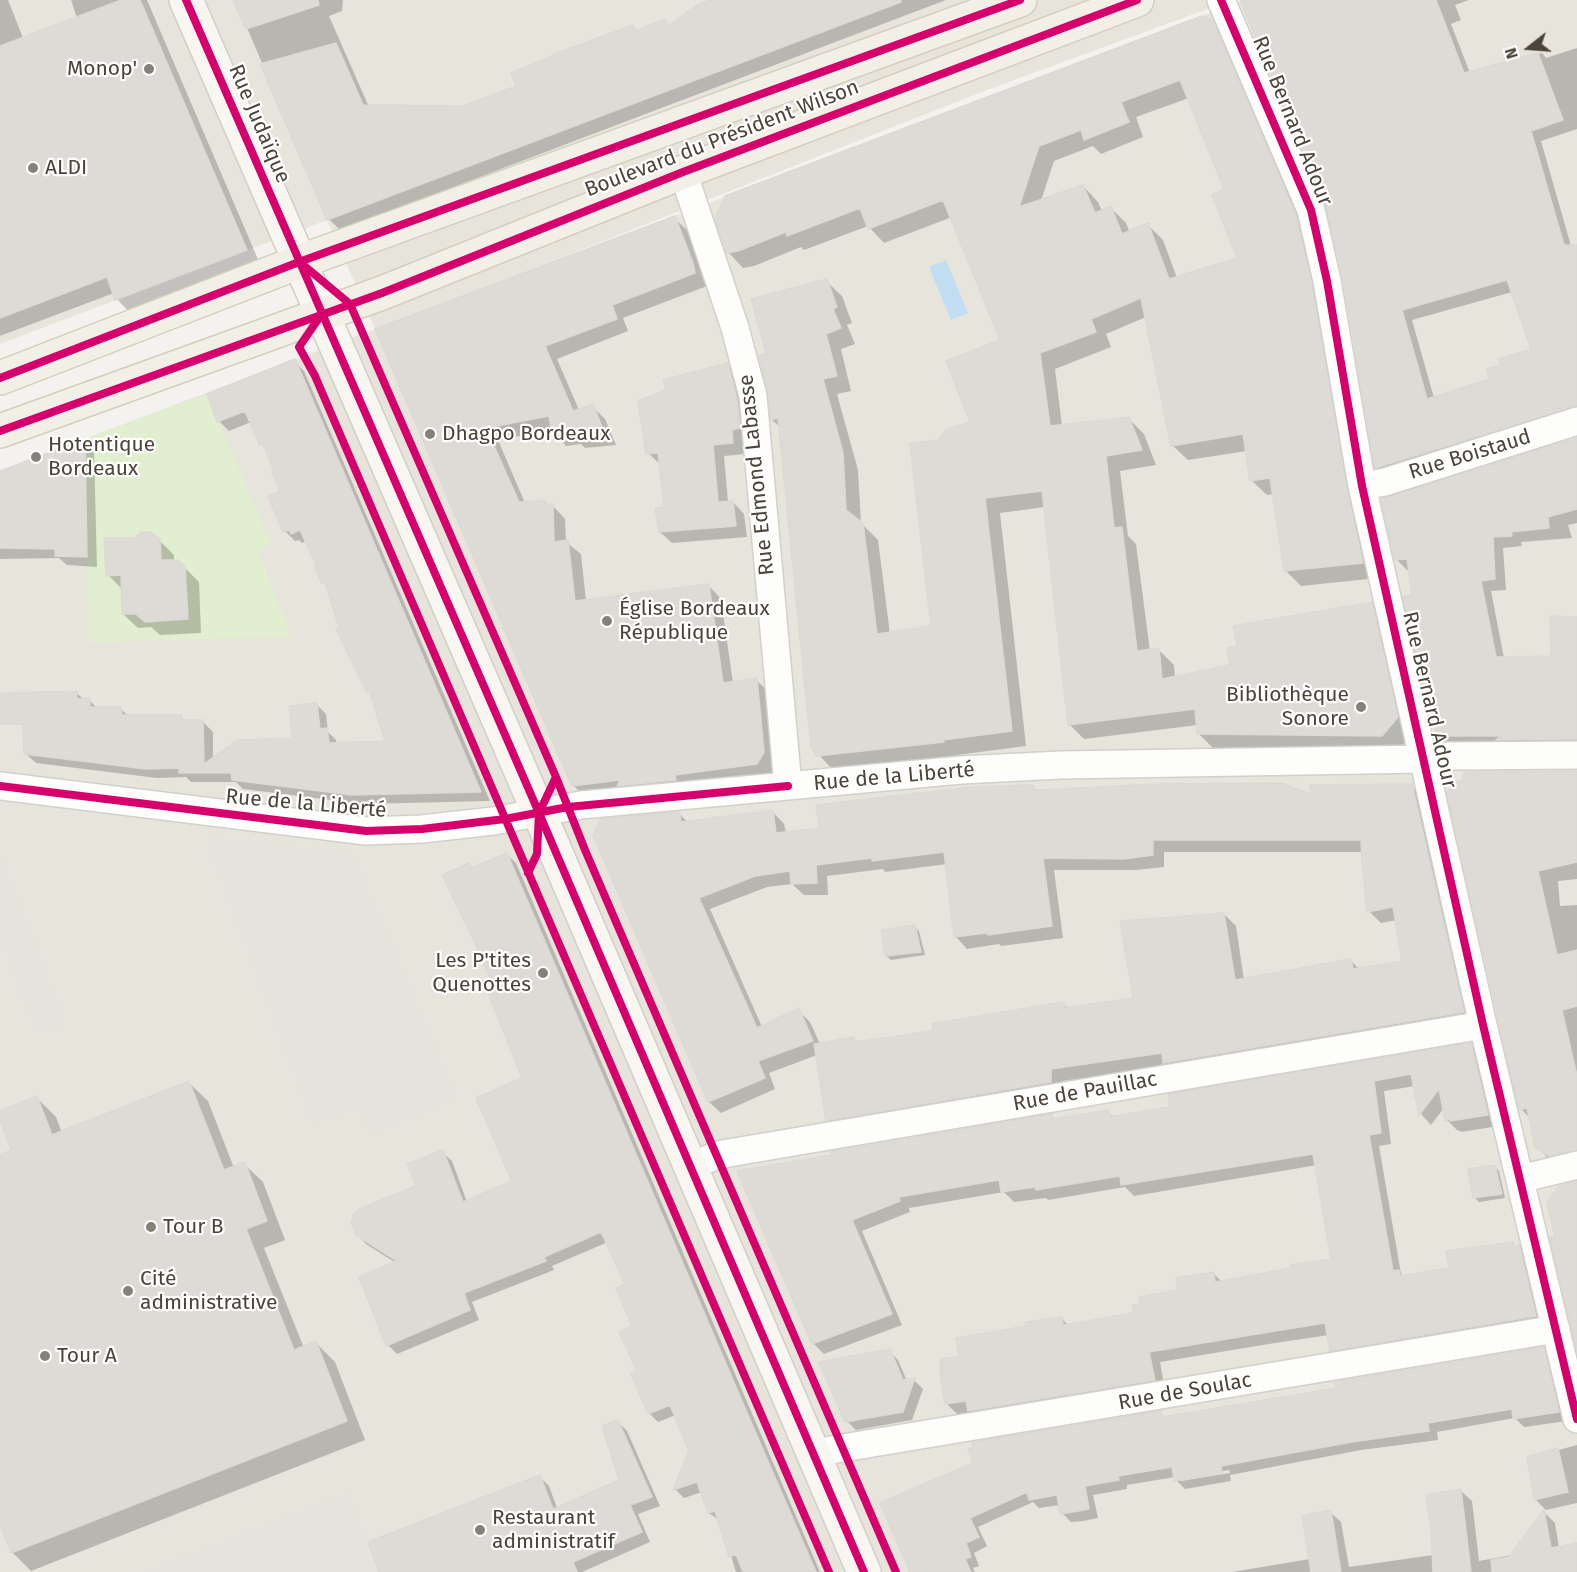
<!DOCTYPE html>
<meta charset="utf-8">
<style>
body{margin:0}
#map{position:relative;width:1577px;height:1572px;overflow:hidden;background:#f4f2ee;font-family:"Fira Sans",sans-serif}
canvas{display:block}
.north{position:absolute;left:1499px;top:18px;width:60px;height:60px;-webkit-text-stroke:4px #fff;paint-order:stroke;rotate:253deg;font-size:16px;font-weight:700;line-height:24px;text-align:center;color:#4b4439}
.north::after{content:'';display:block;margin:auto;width:21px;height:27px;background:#4b4439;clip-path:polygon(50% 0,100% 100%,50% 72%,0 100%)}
</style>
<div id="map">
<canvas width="1577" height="1572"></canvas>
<div class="north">N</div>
</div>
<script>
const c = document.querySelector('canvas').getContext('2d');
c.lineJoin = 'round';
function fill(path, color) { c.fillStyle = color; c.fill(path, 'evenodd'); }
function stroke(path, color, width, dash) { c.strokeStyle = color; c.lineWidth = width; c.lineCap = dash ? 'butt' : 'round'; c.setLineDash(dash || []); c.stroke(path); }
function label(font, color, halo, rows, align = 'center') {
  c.font = font + ' "Fira Sans",sans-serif'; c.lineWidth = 4.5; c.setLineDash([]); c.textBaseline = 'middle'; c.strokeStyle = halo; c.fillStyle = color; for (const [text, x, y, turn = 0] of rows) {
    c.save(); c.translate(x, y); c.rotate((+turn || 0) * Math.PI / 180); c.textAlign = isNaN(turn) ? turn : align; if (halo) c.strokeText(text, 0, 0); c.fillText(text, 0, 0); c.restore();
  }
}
const residential = new Path2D(`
 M0,0H1232L987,90L456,299L1243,0H1577V1572H0V471L375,329L327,220L0,344Z`);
const green = new Path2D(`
 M207,394L270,543L259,553L291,637L89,642L85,439Z`);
const parking = new Path2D(`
 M207,837L352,855L456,1099L371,1132L360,1104L315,1123Z
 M0,856L63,1023L38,1032L0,933Z
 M348,1494L377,1572H149Z`);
const water = new Path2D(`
 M946,260L968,313L951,320L929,267Z`);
const shadow = new Path2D(`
 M0,0H8L23,38L77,18L71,0H147L260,264L130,313L117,299L114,293L0,336Z
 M235,0H343L342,11L329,16L369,107H463L518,87L633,27L637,32L664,21L670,27L703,2L708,7L726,0H946L340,230L329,219Z
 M1248,0H1469L1455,5L1461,20L1451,24L1470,73L1542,53L1546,58L1577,48V129L1541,141L1571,246H1577V418L1387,478L1376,467L1344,278L1328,206ZM1512,292L1533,350L1502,366L1490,381L1434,398L1412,320Z
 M1212,22L1228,38L1311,232L1378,578L1301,586L1286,571L1274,494L1267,495L1251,480L1247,451L1188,460L1172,445L1146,317L1106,334L1111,347L1055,369L1062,426L1129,419L1144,434L1156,465L1120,471L1128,536L1136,544L1150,651L1159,650L1174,665L1175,678L1232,667L1371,604L1387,619L1412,733L1398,751L1214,749L1199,734L1198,725L1084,739L1069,724L1045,507L1000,513L1026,746L957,755L958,757L834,771L819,755L781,428L772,420L768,354L826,281L842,296L852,323L847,325L855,344L841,349L851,391L837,394L858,470L861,523L878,540L890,634L932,627L938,441L972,423L1002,340L952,217L884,243L868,226L804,250L801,247L754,266L743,268L728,252ZM1189,98L1226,189L1239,259L1177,278L1163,240L1148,225L1130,233L1126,223L1111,208L1102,211L1098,202L1083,186L1041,201L1054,161L1093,146L1101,154L1143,137L1136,117Z
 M674,218L687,230L707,286L623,318L628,331L557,359L579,410L592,406L605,419L616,445L585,448L581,444L566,446L554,433L553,430L498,440L525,503L544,501L549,506H553L565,519L566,542L581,554L586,601L709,586L721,599L733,683L756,680L769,692L776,766L769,777L586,798L573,785L377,330Z
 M294,361L304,371L490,801L363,804L243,789L236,782H191L186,777L157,778L36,763L25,753L77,693L84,700H89L98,709L120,708L129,717H181L186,722H203L213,732V759L293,740L316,704L326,714L328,732L336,740L337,745L387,742L372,695L341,629L328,588L322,581L317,565L307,541L302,543L299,540L295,541L285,531L282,492L267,450L261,443L251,422L229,431L219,421Z
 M728,365L739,377L751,440L743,442L744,454L724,456L728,502H733L744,514L747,537L672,543L660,532L665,508L661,465L648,453Z
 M1577,439V523L1568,525L1572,538L1521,542L1522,546L1503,548L1506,590L1491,591L1504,658L1552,657L1577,619V750L1450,747L1439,736L1410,570H1407L1396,559Z
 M85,441L94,451L97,567L67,565L59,558L0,559V473Z
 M159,540L174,555V561L184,567L199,582L201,633L160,635L151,627L138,628L123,614V590L108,575Z
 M1577,772V879L1558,881L1560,906L1577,905V1163L1562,1166L1548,1158L1536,1146L1530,1118L1521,1109L1449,793Z
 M1411,786L1423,798L1475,1024L1062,1081V1094L839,1132L827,1120L817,1055L769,1073L775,1089L721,1113L709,1102L679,813L688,823L773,812L784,824L786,833L820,829L1033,787L1037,791L1313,796ZM1164,852H1363L1369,911L1381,923L1397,920L1404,962L1359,969L1351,961L1244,980L1236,926L1224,914L1134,999L1069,1009L1064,1004L935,1032L858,1043L853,1039L820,1044L810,1022L798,1010L762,1027L710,909L767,887L792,884L804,895H828L827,876L883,869L885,872L947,864L956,937L967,949L999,944L1001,946L1063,938L1054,870H1136L1164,867Z
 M506,854L516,863L820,1572H736L720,1521L709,1513L702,1492L684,1498L675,1489L691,1451L676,1415L658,1422L649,1413L639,1372L627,1284L608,1242L552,1266L554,1270L472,1302L479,1320L397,1354L388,1345L396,1263L366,1244L357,1234L417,1187L442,1152L452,1161L467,1202L514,1182L524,1079L498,993L469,865L473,869Z
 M914,927L919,931L925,955L891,960L886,956Z
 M1471,1045L1482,1056L1498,1126L1462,1132L1457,1130L1446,1119L1444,1108L1431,1125L1421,1114L1415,1086L1384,1091L1391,1144L1379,1146L1401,1274L1404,1277L1451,1270L1512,1244L1517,1249L1519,1246L1530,1257L1546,1327L1342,1361L1331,1350L1329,1335L1275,1343L1160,1362L1165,1391L980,1422L971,1413L958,1415L947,1404L961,1358L1027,1327L1061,1318L1068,1325L1135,1314L1213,1273L1222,1282L1333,1260L1317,1165L1134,1196L1125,1187L1048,1200L1046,1198L1014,1202L1004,1192L909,1208L910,1212L862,1231L902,1325L824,1354L813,1343L739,1172L1051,1116L1056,1120L1108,1112L1114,1118L1172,1108Z
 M189,1083L208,1101L234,1168L244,1164L263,1182L285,1240L264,1248L304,1348L316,1343L335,1362L365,1440L31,1571L12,1552L0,1520V1156L13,1151L0,1112L37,1098L56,1117L62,1133Z
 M1494,1166L1499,1171L1505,1198L1479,1202L1475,1198Z
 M1543,1349L1552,1358L1567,1421L1524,1427L1515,1418L1437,1432L1438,1440L1361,1450L1230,1475L1231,1481L1185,1489L1176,1480L1175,1477L1127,1485V1489L1093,1495L1098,1518L1083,1521L1071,1522L1062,1513L1060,1505L1039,1508L1033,1502L978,1527L987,1546L974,1553L979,1566L973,1568L975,1572H911L882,1503L1160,1413L1165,1418L1337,1389ZM1229,1470L1230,1473L1181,1481V1478Z
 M889,1351L898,1360L907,1381L914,1380L923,1389L912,1420L856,1430L847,1421Z
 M618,1422L627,1431L660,1506L638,1514L650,1542L582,1572H381L540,1477L549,1486L557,1508L620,1481Z
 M1577,1445V1503L1546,1510L1535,1499L1529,1458Z
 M1461,1491L1472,1501L1479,1561L1512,1555L1544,1512L1555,1523L1559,1548L1577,1544V1572H1232L1310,1559L1330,1512L1341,1522L1349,1567L1433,1555Z`);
const building = new Path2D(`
 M121,0H140L247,250L115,300L107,277L0,318V46Z
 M233,0H318L319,5L246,29Z
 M711,0H901V2L327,220L260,64L336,43L363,105L463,106L516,86L511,73L552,56V55L633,25L635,31L665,19L668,26L697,5Z
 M1240,0H1436L1464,73L1538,53L1563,120L1531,131L1564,245H1577V406L1375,468L1343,278L1326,206ZM1507,280L1531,349L1498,359L1500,365L1487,369L1489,379L1427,399L1402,310Z
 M1202,16L1213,20L1296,215L1312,284L1347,489L1363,563L1284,571L1270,478L1250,481L1243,434L1171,446L1141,298L1091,319L1096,332L1040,353L1050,426L1129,417L1142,450L1106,456L1114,528L1122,527L1137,651L1159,648L1162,679L1230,665L1227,648L1237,646L1233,626L1372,602L1398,717L1382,736L1197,734L1195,709L1068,725L1042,491L985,498L1012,731L943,740L944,742L817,756L811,747L778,418L771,420L768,392L759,355L766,353L751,299L827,279L837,307L833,309L841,328L826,334L837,376L823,379L843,453L846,510L863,523L877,634L931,626L910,443L938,440L947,429L970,422L946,361L1000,340L943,200L868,229L860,208L787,236L786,232L738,251L727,253L715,219L725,196ZM1180,80L1224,189L1212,195L1237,258L1169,279L1148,223L1122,234L1111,206L1095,213L1083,185L1019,207L1039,146L1081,130L1084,140L1129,122L1121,102Z
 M675,216L693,263L695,273L612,305L617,319L545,346L573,411L593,404L604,432L571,436L570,432L552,434L549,416L486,428L519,502L545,500V505L553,504L554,542L568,540L575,601L709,584L723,683L757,678L764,752L757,764L675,775L676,780L617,786L620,780L572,786L375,329Z
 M295,359L481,792L352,795L232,780L231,773H179V768L146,769L24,754L23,724H0V693L77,691V699L90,698V707H121L122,715H182L181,720H203L204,764L237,740L292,738L289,706L317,703L320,729L327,728L329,743L385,741L370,693L366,691L336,629L339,628L326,585L321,582L315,568L316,565L300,530L291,534L289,530L283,532L268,496L280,491L272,473L273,469L264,446L259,444L245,411L217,422L207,394Z
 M728,363L737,399L740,428L732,430L733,443L713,445L718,502L733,501L736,526L659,532L655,508L664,507L658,453L646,454L638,401L666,390L663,380Z
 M1577,438V509L1548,517L1549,528L1511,532L1512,536L1493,537L1495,579L1481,581L1496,657L1551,656L1550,616L1577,617V739L1496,740L1500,736H1437L1426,698L1403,597L1412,595L1407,559L1395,560L1381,499Z
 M85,439L87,557L55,556V549L0,548V471Z
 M141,532H150L160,539L161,560H178L185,566L188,619L145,622L136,614H122L121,575L106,576L104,538H134Z
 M1577,771V862L1538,871L1557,955L1577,950V1006L1562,1010L1577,1076V1150L1549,1156L1535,1147L1527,1108L1519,1110L1447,792L1457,781H1463V775L1466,772Z
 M1281,783L1311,794L1310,785L1412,784L1464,1012L1163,1063L1162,1053L1051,1069V1082L826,1121L814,1044L854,1037V1042L933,1031L932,1024L1064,1002L1065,1008L1133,998L1120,921L1224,913L1235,980L1351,959L1353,969L1402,961L1393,907L1367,912L1362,864L1361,840H1153V855L1124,859L1043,858L1052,926L988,935L987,933L954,937L944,852L872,861V858L816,865L817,883L791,884L790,871L755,876L699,898L757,1028L799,1008L813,1041L758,1061L765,1078L708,1102L593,835L601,819L680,812L681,822L773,810L776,833L819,828L816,805L971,787L1033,785L1034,790L1161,784Z
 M507,853L748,1415L816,1572H743L736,1554L729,1557L715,1511L708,1513L697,1482L673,1490L689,1451L670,1405L648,1414L631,1374L637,1371L619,1332L632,1326L616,1288L625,1284L601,1232L544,1257L546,1261L464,1293L470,1310L386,1346L359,1277L397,1261L356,1235L351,1222L354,1214L359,1209L416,1186L407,1164L443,1150L463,1202L512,1181L476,1098L522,1078L489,995L496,992L472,937L442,875L469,863L471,868Z
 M915,925L921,952L885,956L881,930Z
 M1471,1043L1488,1115L1450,1121L1449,1119L1445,1120L1439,1089L1419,1115L1411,1074L1374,1081L1381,1133L1369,1135L1393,1271L1399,1270L1400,1276L1449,1268L1446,1251L1513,1242L1515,1250L1519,1244L1536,1316L1330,1351L1325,1323L1263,1333L1149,1352L1155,1380L968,1411L966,1401L945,1404L940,1372L941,1359L959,1356L956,1338L1026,1326L1025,1322L1062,1317L1063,1325L1134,1313L1132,1305L1140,1304L1139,1297L1178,1290L1176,1278L1214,1272L1215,1282L1291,1268L1290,1265L1331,1259L1313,1154L1121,1185L1120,1176L1036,1190L1035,1187L1001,1192L999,1180L899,1197L900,1201L852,1220L892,1314L812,1344L737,1171L832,1155L831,1152L1052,1114V1119L1108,1110L1110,1117L1170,1107L1168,1094Z
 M189,1081L224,1170L245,1162L267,1221L246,1229L294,1350L316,1341L347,1421L11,1553L0,1524V1155L11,1150L0,1120V1111L37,1096L52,1135Z
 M1495,1165L1502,1194L1473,1198L1468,1169Z
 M1577,1181V1351L1550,1237H1555L1547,1203L1559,1186Z
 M1544,1347L1559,1412L1513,1419L1512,1409L1428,1423L1429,1431L1352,1442L1221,1466L1222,1473L1174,1481L1172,1467L1118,1476L1119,1480L1085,1486L1089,1509L1073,1512L1060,1514L1057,1495L1029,1500L1027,1492L970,1518L979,1537L966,1543L971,1557L965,1559L971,1572H910L880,1503L973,1463L968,1449L973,1448L972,1442L1161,1411L1162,1417L1336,1388L1335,1382Z
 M890,1349L903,1380L915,1378L903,1412L845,1422L819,1362Z
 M618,1420L652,1497L630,1505L642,1532L573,1562L577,1572H379L368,1542L540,1475L553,1509L619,1480L602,1426Z
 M1558,1448L1568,1492L1534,1500L1527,1457Z
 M1461,1489L1471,1572H1433L1431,1528L1426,1495Z
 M1331,1510L1341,1572H1311L1302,1516Z
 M1544,1510L1551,1548L1577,1543V1572H1492L1491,1560L1509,1557Z`);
const minor = new Path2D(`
 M1221,0L1311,210L1327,281L1362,486L1483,1025L1577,1419
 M683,172L735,328L753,396L788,786
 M1362,486L1385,482L1577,421
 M0,786L366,831L422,829L493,821L581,805L961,770L1061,765L1424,759L1449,756L1577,755
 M690,1167L717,1155L1483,1025
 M1520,1179L1577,1165
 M813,1453L1556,1329`);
const secondary = new Path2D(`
 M186,0L539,813L864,1572`);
const primary = new Path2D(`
 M0,378L299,262L1020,0
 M0,431L382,293L683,172L1137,0`);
const cycleway = new Path2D(`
 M186,0L539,813L864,1572
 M1221,0L1311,210L1327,281L1362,486L1483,1025L1577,1419
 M302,264L350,304L556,777L585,850L896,1572
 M321,315L299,347L315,376L829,1572
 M0,378L299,262L1020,0
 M0,431L382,293L683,172L1137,0
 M0,786L366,831L422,829L505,819L568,807L788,786
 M528,873L537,854L539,813L556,777`);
const markers = [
 [149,69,6,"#868178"],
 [33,168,6,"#868178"],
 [430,434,6,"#868178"],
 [36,457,6,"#868178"],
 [607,621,6,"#868178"],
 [1361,707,6,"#868178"],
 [543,973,6,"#868178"],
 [151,1227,6,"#868178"],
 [128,1291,6,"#868178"],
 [45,1356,6,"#868178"],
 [480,1530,6,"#868178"]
];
const poiNames = [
 ["Monop'",137,69,"right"],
 ["ALDI",45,168],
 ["Dhagpo Bordeaux",442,434],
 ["Hotentique",48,445],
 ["Bordeaux",48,469],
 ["Église Bordeaux",619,609],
 ["République",619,633],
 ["Bibliothèque",1349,695,"right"],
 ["Sonore",1349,719,"right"],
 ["Les P'tites",531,961,"right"],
 ["Quenottes",531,985,"right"],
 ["Tour B",163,1227],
 ["Cité",140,1279],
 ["administrative",140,1303],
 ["Tour A",57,1356],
 ["Restaurant",492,1518],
 ["administratif",492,1542]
];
const streetNames = [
 ["Rue Bernard Adour",1292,121,68],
 ["Rue Judaïque",259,124,67],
 ["Boulevard du Président Wilson",722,139,-21],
 ["Rue Boistaud",1470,455,-17],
 ["Rue Edmond Labasse",757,475,-96],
 ["Rue Bernard Adour",1429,700,77],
 ["Rue de la Liberté",894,777,-5],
 ["Rue de la Liberté",306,804,5],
 ["Rue de Pauillac",1085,1092,-10],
 ["Rue de Soulac",1185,1392,-10]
];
fill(residential, '#e7e4dc');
fill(green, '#e1eecf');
fill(parking, '#e6e3df');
fill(water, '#c0ddf1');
fill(shadow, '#0003');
fill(building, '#dedbd6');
stroke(building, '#dcd9d4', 1.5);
stroke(minor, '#d2d0cb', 30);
stroke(secondary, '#d3cfc5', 36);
stroke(primary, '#d6cebb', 36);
stroke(minor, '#fdfdfc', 27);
stroke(secondary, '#f7f6f1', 33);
stroke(primary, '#f2efe6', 33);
stroke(cycleway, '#d6006c', 8);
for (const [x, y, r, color] of markers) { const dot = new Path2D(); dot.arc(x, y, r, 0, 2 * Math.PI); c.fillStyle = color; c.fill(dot); stroke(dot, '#fff', 2); }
label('21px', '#4b4439', '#fff', poiNames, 'left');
label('21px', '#4b4439', '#fff', streetNames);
</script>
